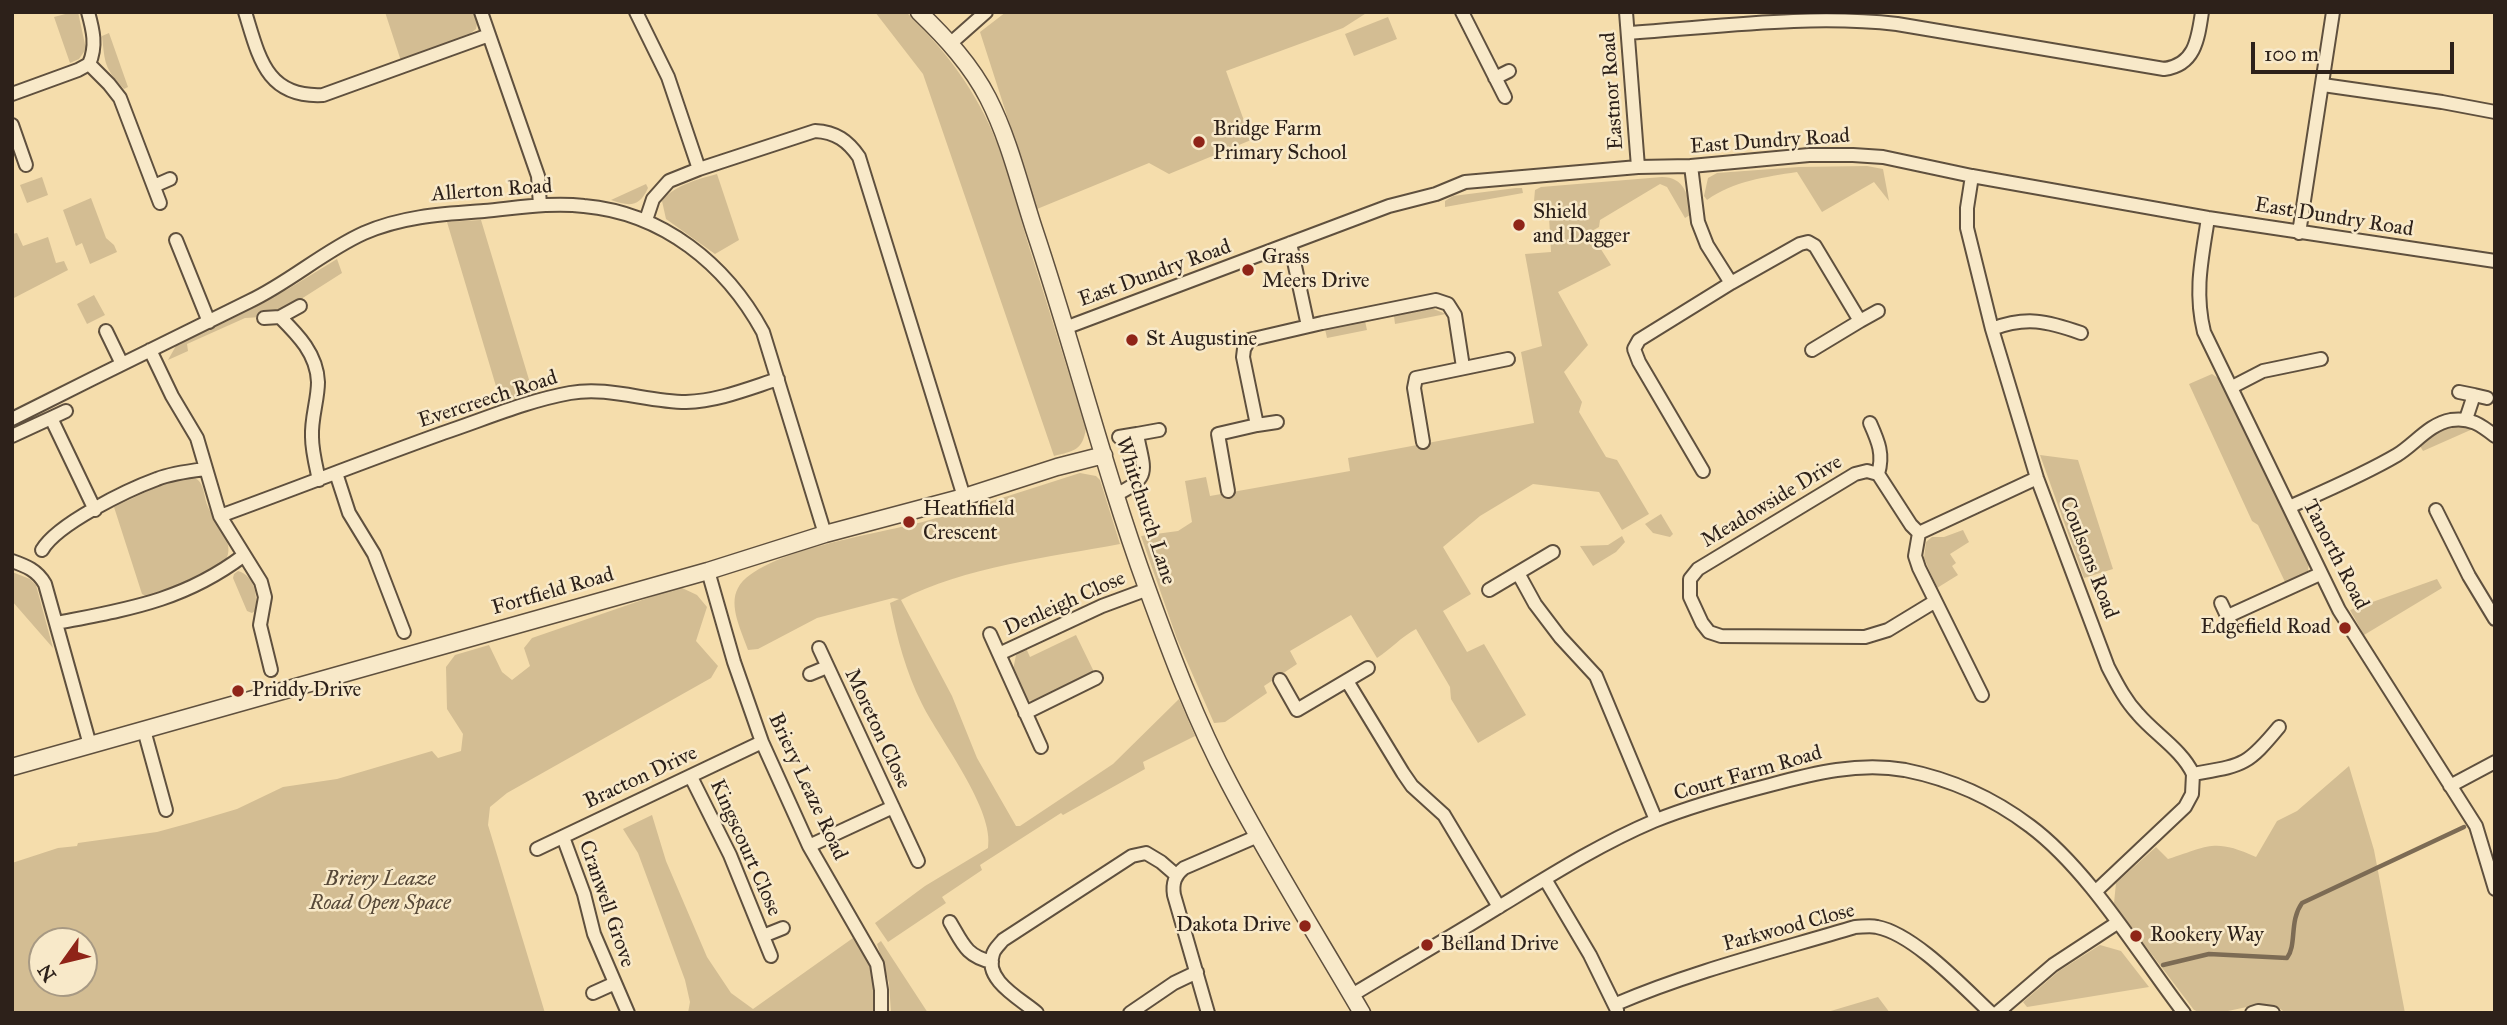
<!DOCTYPE html>
<style>
body{margin:0}
#map{position:relative;width:2507px;height:1025px;overflow:hidden;background:#f5ddac;font-family:"IM FELL Great Primer",serif}
canvas{display:block}
.frame{position:absolute;inset:0;border:14px solid #2d211a;pointer-events:none}
.north{position:absolute;left:28px;top:927px;width:70px;height:70px;box-sizing:border-box;background:#f8e9c9;border:2px solid #a79983;border-radius:50%;rotate:236deg;font-size:19px;font-weight:700;line-height:28px;text-align:center;color:#2d211a}
.north::after{content:'';display:block;margin:auto;width:24px;height:32px;background:#8f2418;clip-path:polygon(50% 0,100% 100%,50% 72%,0 100%)}
.scale{position:absolute;left:2251px;top:42px;width:203px;height:32px;box-sizing:border-box;border:4px solid #2d211a;border-top:0;padding-left:9px;font-size:21px;line-height:24px;white-space:nowrap;color:#2d211a;-webkit-text-stroke:5px #f8e9c9;paint-order:stroke}
</style>
<div id="map">
<canvas width="2507" height="1025"></canvas>
<div class="frame"></div>
<div class="north">N</div>
<div class="scale">100 m</div>
</div>
<script>
const c = document.querySelector('canvas').getContext('2d');
c.lineJoin = 'round';
function fill(path, color) { c.fillStyle = color; c.fill(path, 'evenodd'); }
function stroke(path, color, width, dash) { c.strokeStyle = color; c.lineWidth = width; c.lineCap = dash ? 'butt' : 'round'; c.setLineDash(dash || []); c.stroke(path); }
function label(font, color, halo, rows, align = 'center') {
  c.font = font + ' "IM FELL Great Primer",serif'; c.lineWidth = 5; c.setLineDash([]); c.textBaseline = 'middle'; c.strokeStyle = halo; c.fillStyle = color; for (const [text, x, y, turn = 0] of rows) {
    c.save(); c.translate(x, y); c.rotate((+turn || 0) * Math.PI / 180); c.textAlign = isNaN(turn) ? turn : align; if (halo) c.strokeText(text, 0, 0); c.fillText(text, 0, 0); c.restore();
  }
}
const green = new Path2D(`
 M73,12H78L86,49L79,59L70,63L54,17Z
 M385,12H475L478,19L476,29L462,40L401,61Z
 M875,12H906C944,48 978,93 997,143C1010,178 1019,214 1030,250C1049,309 1067,369 1086,428C1083,450 1074,451 1054,456L923,74Z
 M1006,12H1368L1343,28L1226,71L1251,140L1169,174L1149,163L1037,209L980,32Z
 M1388,17L1397,39L1354,56L1345,34Z
 M109,33L128,87L124,89C104,68 105,63 102,36Z
 M1867,166L1883,169L1889,201L1874,182L1822,212L1797,172C1765,177 1734,181 1707,200L1704,196L1708,178L1717,173L1799,167Z
 M717,174L739,240L715,254L666,219L662,201C674,185 699,179 717,174Z
 M42,177L48,195L27,203L20,185Z
 M1662,177C1684,177 1689,195 1690,215L1685,218L1667,187L1660,184L1600,220L1599,227L1590,232L1611,265L1558,292L1588,345L1564,372L1582,402L1579,412L1606,457L1617,460L1649,514L1622,530L1599,492L1533,484L1480,516L1443,547L1471,594L1443,611L1467,652L1484,644L1526,715L1478,743L1451,699L1450,687L1416,629C1401,637 1391,649 1377,658L1351,615L1290,651L1297,664L1264,686L1267,693L1225,722L1214,723L1177,639L1141,536L1178,531L1192,522L1185,481L1206,477L1210,496L1350,471L1348,458L1534,423L1521,352L1542,346L1525,254L1551,252L1548,200L1534,201L1535,190L1541,187Z
 M646,184L648,188C639,208 629,206 611,200Z
 M1516,188H1522L1523,193L1445,207V201L1453,196Z
 M91,198L106,238L114,245L117,252L90,264L82,243L76,246L63,210Z
 M481,220L533,393L501,403L447,222Z
 M17,233L23,246L48,237L56,263L64,261L68,270L12,299V234Z
 M337,259L342,273L298,301L262,317L245,318L187,344L188,351L168,360L177,344L288,289Z
 M94,295L105,315L87,324L77,304Z
 M1431,308L1446,314L1395,324L1394,316Z
 M1365,321L1367,330L1327,338L1325,329Z
 M2212,374L2221,380L2309,560L2308,571L2303,576L2286,584L2258,525L2252,521L2189,384Z
 M2460,425L2475,428L2423,451L2420,446C2432,434 2442,427 2460,425Z
 M2040,455L2078,460L2113,569L2084,578Z
 M1080,473L1096,476L1100,480L1120,544C1051,557 963,567 901,600L952,696L977,758L1016,826H1020L1113,764L1179,699L1195,736L1143,762L1145,769L1063,815L1061,813L980,865L982,870L942,897L946,903L888,942L875,923L925,886L988,848C995,810 940,740 922,704C906,672 897,638 890,603L899,599L893,598L817,618L758,649L748,650C742,632 728,606 738,588C759,550 884,533 926,521C978,506 1029,489 1080,473Z
 M189,478C194,478 196,478 199,481C205,488 204,499 208,507C215,522 237,544 225,561C213,580 168,590 147,597L142,594L114,507L169,481Z
 M1661,514L1673,534L1670,537L1653,533L1645,524Z
 M1963,530L1969,542L1950,554L1956,563L1952,566L1958,575L1937,588L1924,558L1926,542L1932,537H1944Z
 M1622,536L1625,542L1616,552L1593,566L1580,546L1608,545Z
 M238,571C255,576 258,596 255,611L252,613L247,611L233,578L234,574Z
 M12,572L30,579L36,585L53,648L12,601Z
 M2437,579L2442,588L2364,635L2350,610Z
 M680,587L697,595L707,607L696,641L718,666L711,678L507,793L490,807L488,825L545,1013H12V863L58,848L77,846L78,843L157,832L190,823L237,809L283,787L337,779L432,751L438,758L461,751L463,734L447,709L446,667L455,655L489,645L502,672L512,680L530,666L524,648L532,638ZM42,941H84V983H42Z
 M1076,635L1095,674L1039,702L1027,700L1013,670L1016,655L1026,648L1030,657Z
 M2349,766L2374,850L2405,1013H2285C2266,991 2220,1023 2194,1010L2119,911L2114,903L2116,883L2156,847L2168,859C2209,846 2214,838 2256,857L2277,821L2297,811Z
 M652,815L666,861L707,957L731,993L753,1009L853,938C875,954 875,988 876,1013H688L690,1002L685,980L638,853L623,829Z
 M881,941L928,1013H891L889,983L877,944Z
 M2100,945L2121,951L2149,987L2027,1007L2023,1002L2059,971Z
 M1878,997L1890,1013H1824Z`);
const stream = new Path2D(`
 M2163,965L2209,954L2287,958C2297,945 2289,921 2302,903L2464,827`);
const minor = new Path2D(`
 M88,12C93,30 97,46 89,64L109,84L120,98L160,203
 M245,12C259,57 266,98 323,95L489,35
 M481,12L538,176L540,205
 M636,12L668,77L699,169
 M1462,12L1505,97
 M1626,12L1638,167
 M1628,33C1717,27 1808,14 1897,24L2164,69C2195,65 2198,39 2202,12
 M951,43L986,12
 M1495,78L1509,71
 M2323,85L2442,102L2495,112
 M12,94L78,70L89,64
 M12,125L26,165
 M1691,166L1698,222L1707,245L1731,283
 M1972,176L1967,208V228L1992,329L2037,478L2108,667C2117,684 2125,700 2138,714C2155,734 2182,750 2193,774L2192,794L2185,807L2095,892
 M154,186L170,179
 M2208,218C2202,258 2194,291 2204,332L2339,610L2476,826L2495,889
 M646,220L653,199L669,181L699,169L815,131C836,132 848,141 859,157L964,497
 M2299,233L2333,12
 M176,240L209,322
 M1290,243L1308,326
 M280,317C298,335 317,354 318,382C318,400 311,418 312,437C312,451 316,466 319,480
 M264,318L280,317L300,306
 M1860,321L1878,311
 M1065,328L1389,206L1436,194L1465,182L1638,167L1691,166L1809,155H1853L1883,157L1972,176L2208,218L2495,261
 M1992,329C2026,316 2047,321 2081,333
 M106,331L122,364
 M150,350L172,396L197,438L220,516L261,582L265,597L260,625L271,670
 M2232,387L2263,371L2321,359
 M2459,392L2474,395
 M51,418L66,411
 M12,419C91,379 171,340 250,301C290,282 324,251 364,233C403,216 443,214 484,211C517,208 551,202 584,206C663,213 726,264 763,332L825,534
 M2466,419L2474,395L2487,398
 M1870,423C1878,441 1884,454 1878,474
 M1257,425L1277,422
 M12,436L51,418L95,510
 M1119,437L1137,434
 M1423,442L1414,388L1416,378L1508,359
 M1703,471L1639,362L1634,349L1639,340L1731,283L1800,244L1808,242L1815,246L1860,321L1812,350
 M336,473L349,513L374,554L404,632
 M1228,491L1218,434L1257,425L1243,357L1244,349L1249,340L1322,323L1436,300L1448,304L1455,315L1463,367
 M1117,494C1153,477 1143,469 1137,434L1159,430
 M2289,507C2325,491 2363,475 2397,455C2415,444 2429,424 2451,420C2470,417 2481,425 2495,436
 M2436,510L2469,576L2495,619
 M220,516C294,489 368,460 443,433C485,419 526,401 570,393C609,386 647,402 686,402C718,401 747,389 778,379
 M1919,533L1911,525L1878,474L1867,471L1855,474L1698,569L1690,579V597L1702,623L1709,632L1721,636L1865,637L1888,630L1934,602
 M42,550C57,524 127,490 157,479C172,473 190,471 206,469
 M12,561C26,566 37,570 45,584L90,745
 M708,571L734,662L762,742L809,846L877,964L881,990V1013
 M1518,573L1535,604L1560,637L1596,676L1656,820
 M1489,590L1553,552
 M2221,603L2233,629
 M2228,616L2320,574
 M57,623C128,609 183,601 243,556
 M990,634L999,654
 M819,648L918,861
 M810,674L827,667
 M1280,680L1297,710L1368,668
 M1347,681L1403,773L1412,786L1444,815L1499,907
 M1982,695L1919,568L1915,556L1919,533L2037,478
 M1025,713L1096,678
 M144,730L166,810
 M1041,747L999,654L1102,606L1148,589
 M2193,774C2243,765 2246,767 2279,727
 M691,777L730,855L771,956
 M2450,786L2495,762
 M563,837L584,894L594,934L628,1013
 M809,846L893,807
 M537,849L762,742
 M1545,879L1590,955L1617,1010
 M950,922C963,944 966,956 992,962
 M763,936L783,928
 M593,993L613,984
 M1352,995C1402,965 1452,936 1502,905C1551,875 1600,844 1654,821C1691,806 1731,795 1770,785C1814,773 1859,762 1905,770C1950,779 1993,798 2030,826C2089,870 2138,953 2184,1013
 M1616,1004C1693,971 1775,951 1855,927C1862,927 1870,925 1877,927C1914,934 1963,987 1991,1013
 M1037,1013C1021,999 983,980 993,954C994,949 1000,944 1003,940L1132,856L1146,853L1161,862L1176,875
 M1130,1013L1174,983L1197,972
 M1208,1013L1174,895C1172,883 1175,875 1184,868L1258,836
 M1997,1013L2053,965L2117,923
 M2252,1013L2258,1011L2273,1013`);
const tertiary = new Path2D(`
 M919,12C946,38 971,65 988,98C1009,139 1020,186 1034,229C1074,348 1104,470 1147,588C1171,654 1196,721 1229,783C1270,861 1317,936 1362,1013
 M12,767L708,571L825,534L964,497L1057,467L1104,455`);
const markers = [
 [1199,142,7,"#8f2418"],
 [1519,225,7,"#8f2418"],
 [1248,270,7,"#8f2418"],
 [1132,340,7,"#8f2418"],
 [909,522,7,"#8f2418"],
 [2345,628,7,"#8f2418"],
 [238,691,7,"#8f2418"],
 [1305,926,7,"#8f2418"],
 [2136,936,7,"#8f2418"],
 [1427,945,7,"#8f2418"]
];
const streetNames = [
 ["Eastnor Road",1613,91,-94],
 ["East Dundry Road",1770,142,-4],
 ["Allerton Road",492,191,-4],
 ["East Dundry Road",2334,218,9],
 ["East Dundry Road",1155,274,-20],
 ["Evercreech Road",488,400,-18],
 ["Meadowside Drive",1772,502,-31],
 ["Whitchurch Lane",1145,511,72],
 ["Tanorth Road",2335,555,63],
 ["Coulsons Road",2088,558,69],
 ["Fortfield Road",553,592,-16],
 ["Denleigh Close",1065,604,-24],
 ["Moreton Close",877,729,65],
 ["Court Farm Road",1748,774,-16],
 ["Bracton Drive",641,778,-25],
 ["Briery Leaze Road",807,787,65],
 ["Kingscourt Close",745,848,66],
 ["Cranwell Grove",606,904,71],
 ["Parkwood Close",1789,928,-15]
];
const poiNames = [
 ["Bridge Farm",1213,130],
 ["Primary School",1213,154],
 ["Shield",1533,213],
 ["and Dagger",1533,237],
 ["Grass",1262,258],
 ["Meers Drive",1262,282],
 ["St Augustine",1146,340],
 ["Heathfield",923,510],
 ["Crescent",923,534],
 ["Edgefield Road",2331,628,"right"],
 ["Priddy Drive",252,691],
 ["Dakota Drive",1291,926,"right"],
 ["Rookery Way",2150,936],
 ["Belland Drive",1441,945]
];
const parkNames = [
 ["Briery Leaze",380,880],
 ["Road Open Space",380,904]
];
fill(green, '#d3bd93');
stroke(stream, '#7c6b54', 4.5);
stroke(minor, '#5f503e', 16);
stroke(tertiary, '#5f503e', 19);
stroke(minor, '#f8e9c9', 12);
stroke(tertiary, '#f8e9c9', 16);
for (const [x, y, r, color] of markers) { const dot = new Path2D(); dot.arc(x, y, r, 0, 2 * Math.PI); c.fillStyle = color; c.fill(dot); stroke(dot, '#f8e9c9', 2.5); }
label('21px', '#2d211a', '#f8e9c9', streetNames);
label('21px', '#2d211a', '#f8e9c9', poiNames, 'left');
label('italic 21px', '#564838', '#f8e9c9', parkNames);
</script>
